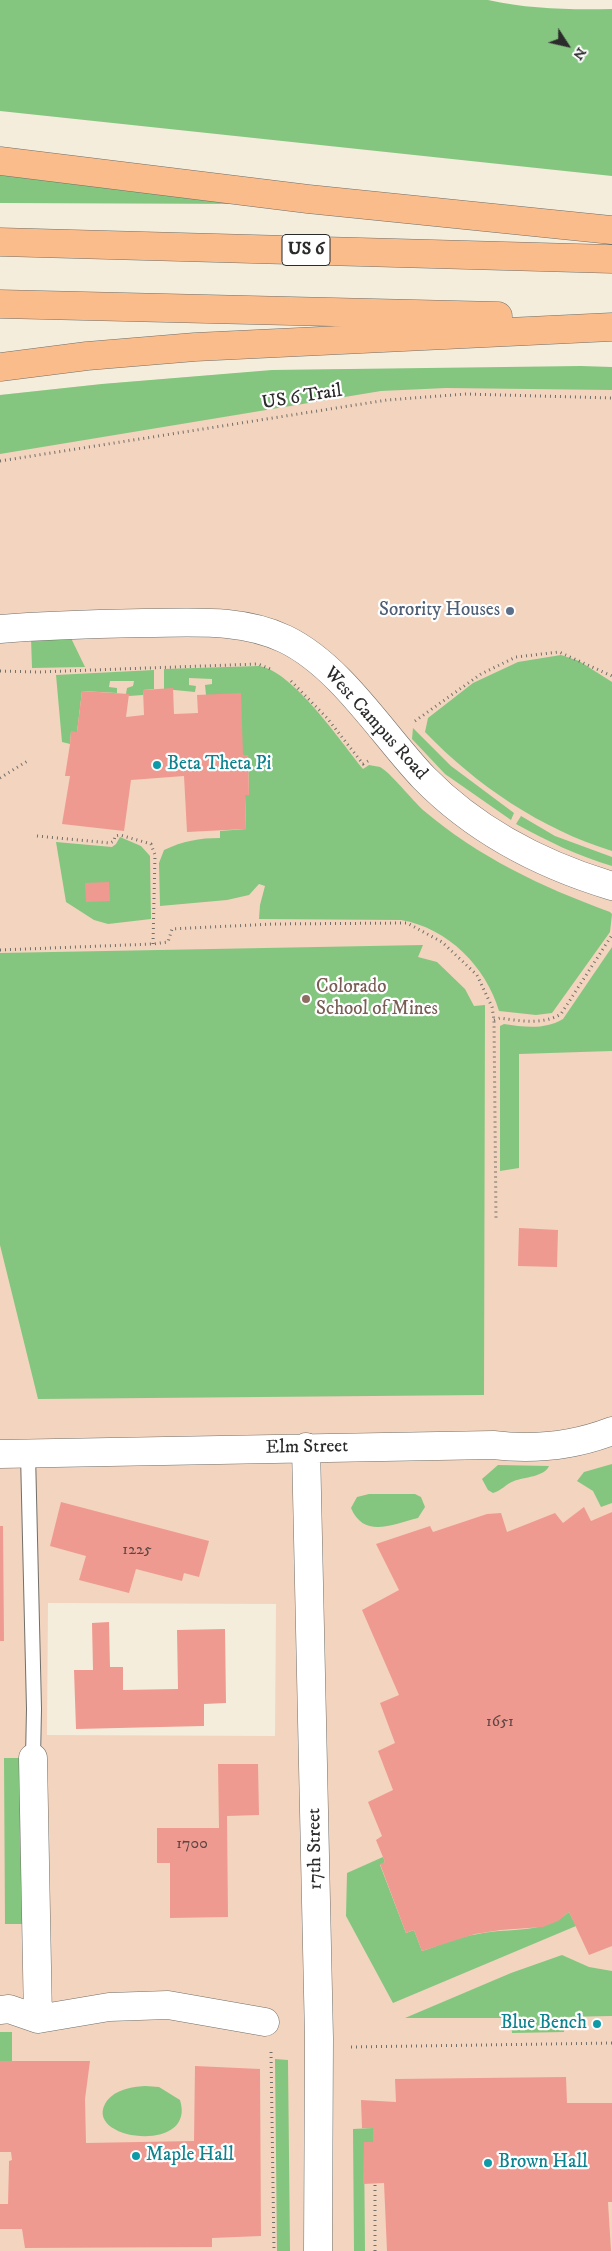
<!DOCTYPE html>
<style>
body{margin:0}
#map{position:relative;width:612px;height:2251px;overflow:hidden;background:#f4eddb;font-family:"IM FELL DW Pica",serif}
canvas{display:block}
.north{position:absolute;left:542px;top:20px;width:50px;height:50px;-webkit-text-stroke:4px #fff;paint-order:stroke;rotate:125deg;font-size:14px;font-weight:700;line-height:20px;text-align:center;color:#2b2b2b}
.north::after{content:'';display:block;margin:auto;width:18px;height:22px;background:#2b2b2b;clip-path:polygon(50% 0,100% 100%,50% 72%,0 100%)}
</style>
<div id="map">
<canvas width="612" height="2251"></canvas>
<div class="north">N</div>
</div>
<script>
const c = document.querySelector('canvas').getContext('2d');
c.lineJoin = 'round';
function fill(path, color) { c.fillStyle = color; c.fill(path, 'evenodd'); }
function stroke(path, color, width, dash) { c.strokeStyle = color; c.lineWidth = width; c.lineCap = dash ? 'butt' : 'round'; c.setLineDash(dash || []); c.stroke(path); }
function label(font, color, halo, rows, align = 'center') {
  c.font = font + ' "IM FELL DW Pica",serif'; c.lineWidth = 4.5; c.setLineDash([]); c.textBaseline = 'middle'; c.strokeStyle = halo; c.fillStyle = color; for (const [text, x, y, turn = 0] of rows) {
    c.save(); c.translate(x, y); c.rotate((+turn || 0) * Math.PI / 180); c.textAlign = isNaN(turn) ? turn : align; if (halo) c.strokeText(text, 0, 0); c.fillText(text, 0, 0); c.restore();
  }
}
const built = new Path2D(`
 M612,367V2251H0V395L102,384L278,370ZM48,1603L276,1604L275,1736L47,1735Z`);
const green = new Path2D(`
 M0,0H488C529,9 570,10 612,9V176L0,111Z
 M0,172L255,204L0,203Z
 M581,366L612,367V390L446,388L381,391L0,454V395L102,384L272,370Z
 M70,636L85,667L32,668L31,638Z
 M561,655L579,661L612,682V851C541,829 476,785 425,732L428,718L473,683L518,662Z
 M259,666C293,671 341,742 363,769L369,765C372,766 377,766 380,767C390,772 413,801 423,810C478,857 542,887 610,912L612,914L610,932L552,1013L536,1015L499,1011C486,967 448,928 401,920L259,919L260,905L265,886L259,884L249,895L227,900L160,906L159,863L164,850C183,841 199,838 220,838V831L246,829L245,795H249L248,755H243L206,695L205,685L212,684V679L189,678V685L196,686L195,692L164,689V669Z
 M154,670V689L143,690V695L129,696L126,694L127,688L133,686L134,681H110L109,687L117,688V693L82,691L77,732H71L70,744L62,742L56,675Z
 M413,728L451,766L514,813L511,820L445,774L412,739Z
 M521,816L555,836L612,857V866C578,856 547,841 516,824Z
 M120,837L141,846L150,856L151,919L108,924L94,920L66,902L56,842L112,847L116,844Z
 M423,945L418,957L437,962L465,989L474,1006L485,1005L484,1395L38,1399L0,1245V953Z
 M612,947V1051L519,1054V1168L500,1171V1026L504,1024C524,1027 545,1030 563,1019Z
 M612,1464V1503L601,1507L593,1491L577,1481L584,1472Z
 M498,1465L549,1466C544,1477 524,1477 514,1481C506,1484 501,1491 493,1493L488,1490L482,1479Z
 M369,1494H415L421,1497L425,1507L418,1518C393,1524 364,1539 351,1508L357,1497Z
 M4,1758H21L23,1924H5Z
 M383,1857L385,1862L380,1865L406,1933L414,1930L422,1951C440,1945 459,1937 478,1934C512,1927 541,1935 569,1912L576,1926L393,2003L346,1916L347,1873Z
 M562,1955L589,1967L612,1971V2016L564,2017V2032L512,2033L511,2018H405L511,1973Z
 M0,2032H12V2061H0Z
 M275,2059L288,2060L290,2251H277Z
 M145,2086L159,2087L180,2100C197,2154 85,2141 105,2104C113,2090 130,2087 145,2086Z
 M373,2128V2142H364L365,2251H354L353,2129Z`);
const building = new Path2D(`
 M173,688L174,714L198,713L197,695L241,693L243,755H248L249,795H245L246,829L187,832L184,776L131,780L124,831L62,824L70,776H65L70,744L71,731L77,732L82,691L129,694L126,717L144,715L143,690Z
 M109,882L110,901L86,902L85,883Z
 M519,1228L558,1230L557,1267L518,1266Z
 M61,1502L209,1541L199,1577L184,1573L182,1581L136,1569L129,1593L79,1580L86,1556L50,1546Z
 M584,1507L591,1521L612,1512V1946L589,1955L569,1912L558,1921L543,1927L501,1930L475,1934L422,1951L414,1930L406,1933L380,1864L385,1862L376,1840L382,1836L368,1802L393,1790L378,1751L395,1743L380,1703L399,1695L362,1610L399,1590L376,1544L430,1526L433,1532L487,1514L501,1513L507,1532L555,1513L563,1523Z
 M0,1526H3L4,1641H0Z
 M109,1622L110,1667H123V1690L178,1689L177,1630L225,1629L226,1703L204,1704V1726L76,1729L74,1670H93L92,1623Z
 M218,1764H258L259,1815L227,1816L228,1917L170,1918V1863H157V1828H219Z
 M0,2061H90L85,2099L86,2143L194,2141L195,2066L260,2069L261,2236L212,2238V2247L25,2248L22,2229H0V2204H8L9,2164V2161L12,2160L11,2152H0Z
 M566,2077L567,2103H612V2202H608L611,2251H387L384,2183L363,2184L364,2142H373V2128H362L361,2100L396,2102L395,2079Z`);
const path = new Path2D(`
 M0,461L387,400L466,394L612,398
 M0,671L38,672L258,664L273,670
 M291,681L327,718L363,764L368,761
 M415,721L481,674L516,657L559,652L612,676
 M0,778L29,760
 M37,836L110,843L114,841L115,836L120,835L151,844L155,855L153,944
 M0,950L153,944L168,942L172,929L273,924L407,923L442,942L477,975L492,1007L494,1020L496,1218
 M494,1020L500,1018C520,1021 543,1025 561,1014L612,935
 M351,2047L612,2043
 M271,2052L274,2251
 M375,2251V2184`);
const lane = new Path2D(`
 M28,1454L34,1709L33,1758`);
const street = new Path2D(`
 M0,629C48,625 96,624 144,623C192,623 241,618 285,639C341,666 382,734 424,778C475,830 542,865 612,886
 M306,1447L319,2038L318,2251
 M0,1454L493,1445C534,1450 573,1446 612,1431
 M33,1758L38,2019
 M0,2010L9,2009L38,2019L109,2007L168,2005L265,2022`);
const highway = new Path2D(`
 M0,161L308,199L612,230
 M0,242L612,259
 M0,304L498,316
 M0,367L87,356L195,347L612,327`);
const markers = [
 [510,611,5,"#5c6f8a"],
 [157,765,5,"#0f9aa8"],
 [306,999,5,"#8d6e63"],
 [597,2024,5,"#0f9aa8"],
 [136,2156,5,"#0f9aa8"],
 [488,2163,5,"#0f9aa8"]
];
const numberNames = [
 ["1225",137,1551],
 ["1651",500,1723],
 ["1700",192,1845]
];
const shields = [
 [306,250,48]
];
const shieldNames = [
 ["US 6",306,250]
];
const streetNames = [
 ["US 6 Trail",302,398,-9],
 ["West Campus Road",375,724,48],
 ["Elm Street",307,1448,-1],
 ["17th Street",316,1849,-91]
];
const serviceNames = [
 ["Sorority Houses",500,611]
];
const cultureNames = [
 ["Beta Theta Pi",167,765],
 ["Blue Bench",587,2024,"right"],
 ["Maple Hall",146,2156],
 ["Brown Hall",498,2163]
];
const educationNames = [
 ["Colorado",316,988],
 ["School of Mines",316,1010]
];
fill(built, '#f3d4bf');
fill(green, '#84c67f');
fill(building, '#ef9a90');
stroke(lane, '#716f69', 16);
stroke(street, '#716f69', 29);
stroke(highway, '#716f69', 29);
stroke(path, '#716f69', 3, [1, 4]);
stroke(lane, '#fff', 14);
stroke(street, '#fff', 28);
stroke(highway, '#fabc8b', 28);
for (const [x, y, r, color] of markers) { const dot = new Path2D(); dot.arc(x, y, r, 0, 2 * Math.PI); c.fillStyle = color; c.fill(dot); stroke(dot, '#fff', 2); }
label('16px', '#5c4744', null, numberNames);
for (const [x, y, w] of shields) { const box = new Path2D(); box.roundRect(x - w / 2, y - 15.5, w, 31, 4); c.fillStyle = '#fff'; c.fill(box); stroke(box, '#2b2b2b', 1); }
label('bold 18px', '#2b2b2b', null, shieldNames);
label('19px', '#2b2b2b', '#fff', streetNames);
label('19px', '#4e5e75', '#fff', serviceNames, 'right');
label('19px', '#0d838f', '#fff', cultureNames, 'left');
label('19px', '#785e54', '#fff', educationNames, 'left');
</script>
